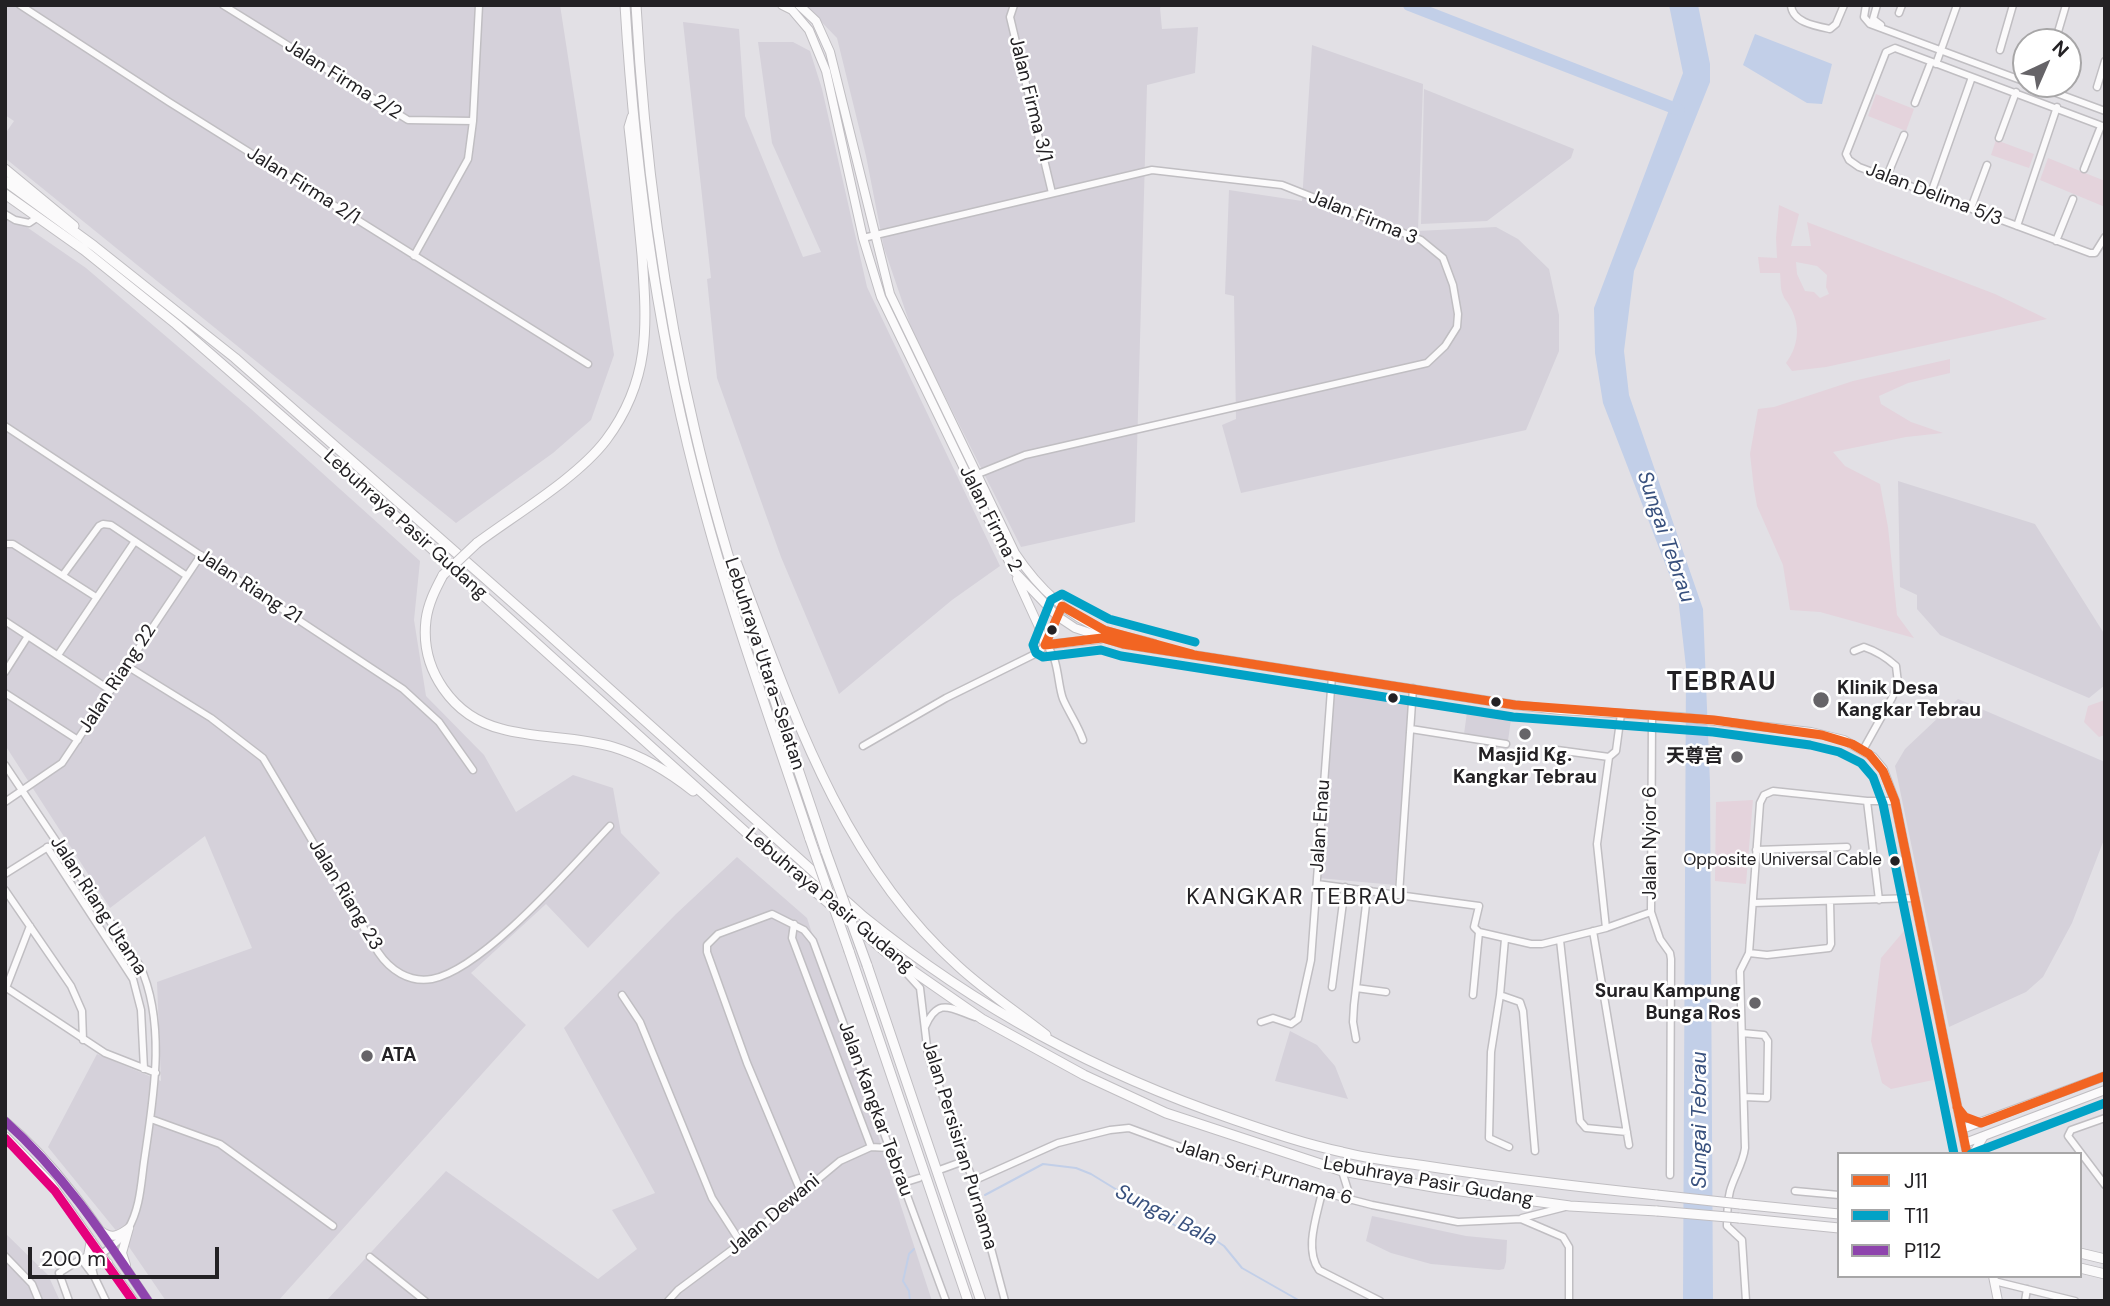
<!DOCTYPE html>
<meta charset="utf-8">
<style>
body{margin:0}
#map{position:relative;width:2110px;height:1306px;overflow:hidden;background:#e2e0e5;font-family:"DM Sans",sans-serif}
canvas{display:block}
.frame{position:absolute;inset:0;border:7px solid #232124;pointer-events:none}
.legend{position:absolute;left:1837px;top:1152px;width:245px;height:126px;box-sizing:border-box;background:#fff;border:2px solid #a7a6a7;margin:0;padding:9px 12px;list-style:none;font-size:21px;color:#232124}
.legend li{display:flex;align-items:center;gap:14px;height:35px}
.legend b{width:35px;border:2px solid #a7a6a7}
.north{position:absolute;left:2012px;top:28px;width:70px;height:70px;box-sizing:border-box;background:#fff;border:2px solid #a7a6a7;border-radius:50%;rotate:44deg;font-size:19px;font-weight:700;line-height:28px;text-align:center;color:#232124}
.north::after{content:'';display:block;margin:auto;width:24px;height:32px;background:#666468;clip-path:polygon(50% 0,100% 100%,50% 72%,0 100%)}
.scale{position:absolute;left:28px;top:1247px;width:191px;height:32px;box-sizing:border-box;border:4px solid #232124;border-top:0;padding-left:9px;font-size:21px;line-height:24px;white-space:nowrap;color:#232124;-webkit-text-stroke:5px #fff;paint-order:stroke}
</style>
<div id="map">
<canvas width="2110" height="1306"></canvas>
<div class="frame"></div>
<ul class="legend">
<li><b style="height:9px;background:#f26522"></b>J11</li>
<li><b style="height:9px;background:#02a2c6"></b>T11</li>
<li><b style="height:9px;background:#8e44ad"></b>P112</li>
</ul>
<div class="north">N</div>
<div class="scale">200 m</div>
</div>
<script>
const c = document.querySelector('canvas').getContext('2d');
c.lineJoin = 'round';
function fill(path, color) { c.fillStyle = color; c.fill(path, 'evenodd'); }
function stroke(path, color, width, dash) { c.strokeStyle = color; c.lineWidth = width; c.lineCap = dash ? 'butt' : 'round'; c.setLineDash(dash || []); c.stroke(path); }
function label(font, color, halo, rows, align = 'center') {
  c.font = font + ' "DM Sans","Noto Sans SC",sans-serif'; c.lineWidth = 5; c.setLineDash([]); c.textBaseline = 'middle'; c.strokeStyle = halo; c.fillStyle = color; for (const [text, x, y, turn = 0] of rows) {
    c.save(); c.translate(x, y); c.rotate((+turn || 0) * Math.PI / 180); c.textAlign = isNaN(turn) ? turn : align; if (halo) c.strokeText(text, 0, 0); c.fillText(text, 0, 0); c.restore();
  }
}
const built = new Path2D(`
 M5,5H560L614,355L591,420L553,453L456,523L5,158V134L14,121L5,115Z
 M805,5H1162L1160,8L1162,29L1198,27L1195,73L1147,85L1135,522L1021,547L913,333L884,248L866,156L837,38Z
 M683,22L739,29L745,116L803,257L821,252L772,143L758,42H793L810,51L822,89L867,287L1000,566L952,600L839,694L781,557L717,378L707,279L711,278Z
 M1312,45L1423,84L1418,231L1496,227L1518,239L1549,269L1559,315V351L1526,430L1241,493L1222,425L1236,419L1234,296L1225,294L1229,190L1302,201Z
 M1424,89L1574,149L1571,158L1487,221L1421,224Z
 M5,212L86,268L251,409L420,561L414,620L426,696L484,755L516,812L573,775L613,788L621,833L660,873L588,948L546,904L471,973L526,1025L278,1301H166L127,1244L48,1147L97,1054L161,1081L157,982L252,948L205,836L110,908L5,745Z
 M1898,481L2035,524L2105,635V685L2089,698L1940,635L1917,609V595L1900,587Z
 M1335,689L1412,696L1395,885L1318,878Z
 M1958,699L2105,762V837L2072,923L2043,977L2026,992L1949,1027L1895,766L1905,749Z
 M1468,705L1512,712L1508,741L1464,734Z
 M737,857L807,918L932,1301H326L446,1171L598,1279L637,1249L612,1210L655,1193L564,1028L676,914Z
 M1290,1031L1317,1045L1335,1066L1348,1099L1275,1081Z
 M1372,1216L1466,1236L1507,1240L1506,1262L1504,1269L1499,1270L1431,1264L1391,1253L1366,1241Z
 M5,1233L48,1275L60,1301H5Z`);
const green = new Path2D(`
 M1876,94L1914,109L1906,131L1868,116Z
 M1996,140L2034,154L2029,168L1991,155Z
 M2048,158L2105,181V207L2040,180Z
 M1779,205L1799,214L1791,246H1811L1807,222L1995,294L2047,319L1826,367L1792,371L1786,363C1799,345 1801,325 1789,305C1787,301 1784,299 1783,295C1780,289 1781,280 1780,273H1760L1758,257L1777,258L1776,238ZM1796,262L1817,266L1827,275L1826,287L1829,294L1820,298L1814,292L1805,291L1797,274Z
 M1950,359V373L1908,383L1879,396L1881,404L1911,422L1943,433L1906,437L1833,452L1845,466L1880,484L1888,527L1897,615L1914,638L1820,612L1790,610L1783,565L1757,506L1754,489L1750,454L1758,409L1774,407L1853,381Z
 M2105,700V735L2099,737L2084,722L2088,706Z
 M1753,800L1746,884L1715,881L1716,802Z
 M1909,925L1938,1079L1891,1089L1882,1083L1871,1041L1881,958Z`);
const water = new Path2D(`
 M1669,5H1698L1710,64V82L1634,271L1624,351L1629,395L1703,609L1710,783L1713,1301H1683L1686,667L1678,597L1603,403L1595,353L1594,308L1683,73Z
 M1755,34L1832,64L1822,104L1807,103L1743,65Z`);
const stream = new Path2D(`
 M985,1195L1043,1164L1076,1168L1091,1174L1176,1226L1206,1234L1224,1246L1242,1268L1300,1301
 M910,1301L909,1291L903,1281L909,1254L914,1249`);
const river = new Path2D(`
 M1409,5L1679,110`);
const minor = new Path2D(`
 M20,5L169,102L588,364
 M223,5L408,120L473,121
 M1014,5L1010,17L1052,193
 M1791,5C1792,22 1815,26 1830,29L1836,24L1844,5
 M1866,5L1864,17L1870,24L2026,82
 M1877,5L1873,19L1881,25
 M1899,13L1902,5
 M2055,42L2066,5
 M2000,50L2013,5
 M1936,64L1957,5
 M2032,84L2105,111
 M2097,87L2105,61
 M1915,103L1931,62
 M2105,127L1895,48L1886,52L1846,154L1849,160L1859,167L2090,253H2095L2105,237
 M1999,138L2016,92
 M2084,169L2101,126
 M1887,176L1904,135
 M1931,193L1972,77
 M1971,208L1987,165
 M5,214L15,220L29,223L38,217
 M2017,226L2057,107
 M863,238L1152,170L1282,185L1421,240L1443,258L1453,285L1458,314L1457,327L1445,346L1427,363L1025,455L968,478
 M2056,241L2073,199
 M414,256L468,159L473,121L479,5
 M5,426L403,689L439,722L473,770
 M5,544H13L96,597
 M63,575L99,526L103,524L111,525L187,576
 M5,621L110,690
 M1045,645C1059,655 1057,683 1063,699C1069,713 1078,725 1083,740
 M1854,651L1864,647C1876,651 1886,657 1896,666L1898,683L1892,698L1863,750
 M58,655L135,541
 M127,666L211,718L263,758L378,952C390,970 409,983 432,979C484,969 572,866 610,826
 M5,672L28,636
 M5,693L78,740
 M1652,716L1651,912L1660,939L1670,953L1671,959L1670,1175
 M1411,729L1506,744
 M863,746L946,698L1039,652L1045,645L1062,606
 M1557,750L1609,757L1616,751L1621,714
 M5,765L140,966C167,1025 153,1100 144,1162C141,1184 140,1209 128,1229C119,1243 106,1251 92,1260L91,1264L94,1276
 M1867,801L1879,900
 M5,802L62,763L201,555
 M47,847L133,979L141,1010L144,1069
 M1756,850L1847,847
 M5,874L48,847
 M1317,884L1479,906L1474,927L1479,932L1473,995
 M5,890L71,986L82,1011L83,1040
 M1399,894L1413,688
 M1753,903L1915,898
 M794,924L792,938L871,1147
 M1606,928L1597,844L1609,757
 M1593,931L1629,1145
 M1479,932L1531,944H1542L1606,928L1651,912
 M1505,939L1500,995L1491,1052L1489,1138L1509,1147
 M1560,940L1580,1121L1586,1128L1627,1132
 M1749,953L1767,955L1829,948L1831,944L1830,901
 M901,967L920,988L928,1055L973,1181L1005,1301
 M5,987L105,1053L156,1073
 M1332,987L1345,887
 M6,988L30,926
 M1356,988L1386,992
 M622,995L640,1022L712,1198L741,1243
 M1500,995L1520,1002L1523,1011L1535,1151
 M1261,1022L1273,1018L1291,1024L1298,1019L1311,960L1332,676
 M925,1027C938,997 950,1008 975,1017
 M1742,1033L1764,1035L1768,1041L1767,1098L1744,1097
 M1356,1039L1353,1022L1354,1005L1367,896L1371,891
 M2105,1118L2071,1130L2068,1136L2105,1185
 M151,1119L220,1144L333,1226
 M942,1169L964,1161
 M1342,1171L1351,1200
 M973,1181L1058,1143L1110,1130L1129,1128L1216,1160L1322,1192L1372,1205L1458,1222L1521,1219L1563,1237L1569,1247V1301
 M903,1183L919,1178
 M1795,1191L1839,1195
 M801,1192L747,1063L707,952V945L718,934L772,914L804,930L813,941L946,1301
 M1322,1192C1317,1216 1304,1249 1319,1270L1380,1301
 M1522,1218L1565,1207
 M5,1256L32,1284L39,1301
 M370,1257L425,1301
 M1994,1281L2075,1301
 M69,1301L59,1273L81,1259L94,1276L106,1301
 M668,1301L678,1290L741,1243L840,1161L871,1147L889,1148
 M1746,1301L1742,1240L1727,1226C1727,1215 1727,1203 1730,1191C1734,1176 1743,1164 1745,1148L1740,971L1749,953L1760,803L1764,795L1773,791L1867,801H1895
 M2025,1301L2027,1289`);
const major = new Path2D(`
 M782,5L792,10L809,30L826,71L863,238L881,297L1013,570L1057,616L1075,628L1123,644L1515,705L1560,710L1680,717L1811,732L1844,740L1873,757L1883,769L1895,801L1967,1154
 M799,5L816,21L830,52L890,294L1015,553C1037,586 1064,614 1103,630C1119,636 1138,639 1155,644
 M1017,579L1039,627L1045,645L1100,639
 M5,1121C64,1170 105,1238 148,1301
 M1962,1129L2105,1076
 M5,1136L50,1182L134,1301
 M1965,1143L2105,1090
 M1973,1154L1984,1136
 M101,1231C112,1239 118,1236 129,1228
 M83,1260L88,1256L91,1240
 M126,1265L122,1253L129,1228
 M91,1268L96,1264L108,1263
 M1993,1276L1998,1301`);
const highway = new Path2D(`
 M625,5C635,171 658,340 702,501C732,615 773,727 810,839
 M636,5C644,148 662,292 695,431C728,574 780,713 826,852
 M5,169L74,226
 M5,181L94,246L235,358L546,632L864,917C978,1009 1097,1073 1235,1120C1270,1132 1305,1144 1342,1152C1369,1159 1398,1162 1426,1166C1503,1178 1580,1187 1657,1195
 M5,194L84,250L176,324L380,502L749,835L887,953L982,1019L1084,1075L1166,1113L1342,1171L1439,1188L1570,1206L1657,1211
 M477,543C516,514 577,478 606,440C651,380 647,326 642,255C638,213 634,170 629,127L632,117
 M733,561L737,564C791,707 841,861 958,966C985,991 1017,1012 1046,1035
 M443,575C435,590 428,604 426,620C420,670 453,717 502,729C538,739 577,736 613,747C643,756 669,772 693,791
 M849,951L968,1301
 M867,965L981,1301
 M1740,1204L1839,1214
 M1739,1218L1839,1228
 M2080,1253L2105,1259
 M2080,1268L2105,1274`);
const highwayBridge = new Path2D(`
 M443,575L477,543
 M810,839L849,951
 M826,852L867,965
 M1657,1195L1740,1204
 M1657,1211L1739,1218`);
const bus1 = new Path2D(`
 M1192,654L1104,630L1062,606L1045,645L1102,638L1123,644L1515,705L1714,720L1822,735L1852,744L1869,754L1883,771L1895,801L1967,1154
 M1957,1107L1965,1117L1981,1123L2105,1076`);
const bus2 = new Path2D(`
 M1195,642L1109,619L1062,594L1051,600L1033,645L1036,653L1043,657L1101,650L1121,656L1513,717L1713,732L1810,745L1839,752L1861,763L1873,777L1883,804L1954,1154
 M1971,1154L2105,1103`);
const bus3 = new Path2D(`
 M5,1121C63,1173 105,1237 148,1301`);
const bus4 = new Path2D(`
 M5,1138L55,1191L133,1301`);
const markers = [
 [1052,630,6,"#232124"],
 [1393,698,6,"#232124"],
 [1821,700,9,"#666468"],
 [1496,702,6,"#232124"],
 [1525,734,7,"#666468"],
 [1737,757,7,"#666468"],
 [1895,861,6,"#232124"],
 [1755,1003,7,"#666468"],
 [367,1056,7,"#666468"]
];
const busNames = [
 ["Opposite Universal Cable",1882,861]
];
const streetNames = [
 ["Jalan Firma 2/2",343,80,32],
 ["Jalan Firma 3/1",1030,99,76],
 ["Jalan Firma 2/1",303,186,32],
 ["Jalan Delima 5/3",1934,195,21],
 ["Jalan Firma 3",1363,218,22],
 ["Jalan Firma 2",990,519,63],
 ["Lebuhraya Pasir Gudang",405,525,42],
 ["Jalan Riang 21",249,587,33],
 ["Lebuhraya Utara–Selatan",764,664,72],
 ["Jalan Riang 22",118,679,-57],
 ["Jalan Enau",1321,826,-86],
 ["Jalan Nyior 6",1651,843,-90],
 ["Jalan Riang 23",345,895,59],
 ["Lebuhraya Pasir Gudang",829,901,40],
 ["Jalan Riang Utama",98,906,57],
 ["Jalan Kangkar Tebrau",875,1109,70],
 ["Jalan Persisiran Purnama",959,1145,73],
 ["Jalan Seri Purnama 6",1264,1173,17],
 ["Lebuhraya Pasir Gudang",1428,1182,10],
 ["Jalan Dewani",774,1215,-40]
];
const poiNames = [
 ["Klinik Desa",1837,689],
 ["Kangkar Tebrau",1837,711],
 ["Masjid Kg.",1525,756,"center"],
 ["Kangkar Tebrau",1525,778,"center"],
 ["天尊宫",1723,757,"right"],
 ["Surau Kampung",1741,992,"right"],
 ["Bunga Ros",1741,1014,"right"],
 ["ATA",381,1056]
];
const waterNames = [
 ["Sungai Tebrau",1665,537,71],
 ["Sungai Tebrau",1700,1120,-90],
 ["Sungai Bala",1166,1216,27]
];
const quarterNames = [
 ["KANGKAR TEBRAU",1297,898]
];
const districtNames = [
 ["TEBRAU",1722,683]
];
fill(built, '#d5d1da');
fill(green, '#e4d3dc');
fill(water, '#c2cfe8');
stroke(stream, '#c2cfe8', 2);
stroke(river, '#c2cfe8', 12);
stroke(minor, '#c0bec2', 9);
stroke(major, '#c0bec2', 10);
stroke(highway, '#c0bec2', 11);
stroke(minor, '#fbfafb', 6);
stroke(major, '#fbfafb', 8);
stroke(highway, '#fbfafb', 9);
stroke(highwayBridge, '#c0bec2', 11, []);
stroke(highwayBridge, '#fbfafb', 9);
stroke(bus1, '#f26522', 9);
stroke(bus2, '#02a2c6', 9);
stroke(bus3, '#8e44ad', 9);
stroke(bus4, '#e5007d', 9);
for (const [x, y, r, color] of markers) { const dot = new Path2D(); dot.arc(x, y, r, 0, 2 * Math.PI); c.fillStyle = color; c.fill(dot); stroke(dot, '#fff', 2.5); }
label('17px', '#232124', '#fff', busNames, 'right');
label('19px', '#232124', '#fff', streetNames);
label('bold 19px', '#232124', '#fff', poiNames, 'left');
label('italic 21px', '#39517e', '#fff', waterNames);
c.letterSpacing = '2px';
label('23px', '#232124', '#fff', quarterNames);
c.letterSpacing = '0px';
c.letterSpacing = '2px';
label('bold 26px', '#232124', '#fff', districtNames);
c.letterSpacing = '0px';
</script>
